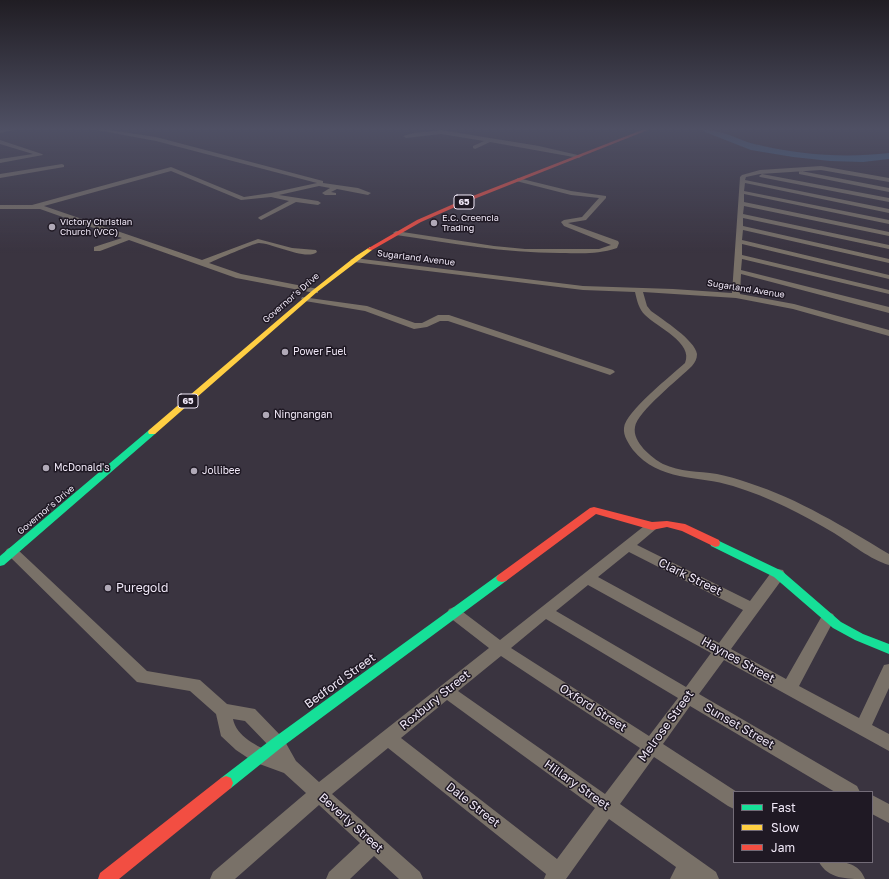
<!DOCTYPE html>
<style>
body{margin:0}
#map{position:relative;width:889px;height:879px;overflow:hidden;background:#3a3440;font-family:"Golos Text",sans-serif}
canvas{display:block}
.legend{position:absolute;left:733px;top:791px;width:140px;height:72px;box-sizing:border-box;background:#1f1924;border:1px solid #736c78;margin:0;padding:5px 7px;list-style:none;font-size:12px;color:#f0e8f7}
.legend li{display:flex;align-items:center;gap:8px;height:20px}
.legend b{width:20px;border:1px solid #736c78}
</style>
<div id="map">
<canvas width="889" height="879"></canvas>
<ul class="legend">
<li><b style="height:5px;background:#16e098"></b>Fast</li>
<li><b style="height:5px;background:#ffcf43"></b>Slow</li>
<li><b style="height:5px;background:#f24e42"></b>Jam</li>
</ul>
</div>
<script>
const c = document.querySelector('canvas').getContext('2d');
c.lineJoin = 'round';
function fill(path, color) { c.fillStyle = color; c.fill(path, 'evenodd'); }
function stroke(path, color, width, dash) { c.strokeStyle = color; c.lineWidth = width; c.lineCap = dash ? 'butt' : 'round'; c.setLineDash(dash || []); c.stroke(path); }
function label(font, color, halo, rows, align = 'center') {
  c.font = font + ' "Golos Text",sans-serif'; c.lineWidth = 3; c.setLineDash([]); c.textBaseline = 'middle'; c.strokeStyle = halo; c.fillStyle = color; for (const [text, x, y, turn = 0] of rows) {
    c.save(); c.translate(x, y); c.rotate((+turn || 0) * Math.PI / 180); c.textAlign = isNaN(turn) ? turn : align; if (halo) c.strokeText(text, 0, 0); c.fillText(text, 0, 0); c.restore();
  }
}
const river = new Path2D(`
 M703,130C727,130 738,141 759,145C801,155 846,158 889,153V159L863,162L830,161L793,157L751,150L705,132Z`);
const street = new Path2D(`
 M0,130H14L0,133Z
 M97,130H109L156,137L323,181V183L358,188L371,193L368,195L337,189L331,192L336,193V195H325L322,193L330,188L319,186L279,195L318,201L321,203L318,205L296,202L261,220L258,218L259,217L289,201L271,197L241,200L171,171L44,206L202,260L258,239L292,248L316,250L317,252C306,261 272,243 259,243C252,244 218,259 209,263L241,274L318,289V293H315L236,278L129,240L100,251H94V247L122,238L40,209H0V205H32L171,167L244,197L271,193L317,183L156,141Z
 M441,130L539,146L582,156L579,158L490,142L475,149L473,148V146L484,141L441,134L406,138L403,136L414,133Z
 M0,140L42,154L43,155L0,163V159L33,154L0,144Z
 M62,164L64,165V167L0,178V174Z
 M821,166L889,178V182L821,170L760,174L746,177L745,180L889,209V213L745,183L744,191L889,220V224L744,194V202L889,232V236L744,206L743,214L889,245V249L743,218V226L889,259V263L743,230L742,240L889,275V279L742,244V255L889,290V294L742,259L741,270L889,307V313L741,274L740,294L794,304L889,330V336L793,309L736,298L643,292L647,306L651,311C663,320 695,340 697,354C697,359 695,362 692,366C680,378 637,412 635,427C632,442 652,458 663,464C680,472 698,471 717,474C727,476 738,479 749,483C799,499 844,527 889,554V565C871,560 850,543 834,533C802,514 769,497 733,486C698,475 659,482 633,450C629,444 623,436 624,428C625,412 672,375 685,363C694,343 657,327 645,315C639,309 637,301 635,292L583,290L354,262L350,260L354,258L583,286L673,289L732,293L740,177L742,175L760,170Z
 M801,171L889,188V192L799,174V172Z
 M762,174L889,198V202L760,177L759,176Z
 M518,178L571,191L606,196V198L586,220L568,223L618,241L619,243L617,248C596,255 581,253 560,253C504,253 451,243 396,235L393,233L396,231L494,246L525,249H599L611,245L564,226L561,222L564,220L582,217L599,198L571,195L516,181L515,180Z
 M302,297L367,306L415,323H422L438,315H449L613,370L615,372L610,375L448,321H440L427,327L414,329L365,311L305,301L301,299Z
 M652,522L656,523L658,526L656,529L637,545L750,601L773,570L778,569L783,570L785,574L783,578L731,649L786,679L823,614L828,612L833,614L835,618L799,686L859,718L884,665L889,664V688L872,725L889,734V751L724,660L699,694L857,786L860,792H835L690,706L663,744L737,792H734V809L728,806L654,757L620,804L716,872L719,879H670L676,867L609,819L566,879H544L546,874L388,748L332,794L420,872L423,879H399L374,856L350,879H326L329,872L360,843L319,805L235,879H210L213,872L306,793L284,773L254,762L236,750L221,736L216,714L190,691L137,682L5,552L7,549L12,547L17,549L147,671L200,680L227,704L255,709L283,738L296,761L319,782L489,648L449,617L447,613L449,609L454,607L459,609L500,640L648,523ZM629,552L743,610L719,643L598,577ZM588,585L711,653L686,687L556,611ZM546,619L678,698L649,736L511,648ZM501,656L640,748L605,794L458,691ZM447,700L595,808L557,859L401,738ZM233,719L245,721L271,748L273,753C258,747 236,736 233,719Z
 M872,795L889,804V823L872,814Z
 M819,862C837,862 857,859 865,879C847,879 828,879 819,862Z`);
const fast = new Path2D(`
 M152,429L156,432L155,434L4,565L0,566V556L149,430Z
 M715,539L782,571L841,622L863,634L889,644V654L855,640L833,628L774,577L711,546L710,543L711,540Z
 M502,574L506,575L508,578L506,581L282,747L231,788L226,790L221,788L219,783L221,778L272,739L498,575Z`);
const slow = new Path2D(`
 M370,247L372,248V250L317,292L155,434H149L148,432L149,430L313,290L356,256Z`);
const jam = new Path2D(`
 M642,130H648L469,201L421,222L372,250L367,249L417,220L465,199Z
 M594,507L652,522L667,521L685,524L719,540L720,543L719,546L715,547L682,531L667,527L652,530L596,514L506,581L502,582L498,581L496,578L498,575L590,508Z
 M226,776L231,778L233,783L231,788L119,879H98L100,873L221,778Z`);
const markers = [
 [434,223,4,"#b0a9b7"],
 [52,227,4,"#b0a9b7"],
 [285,352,4,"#b0a9b7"],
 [266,415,4,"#b0a9b7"],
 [46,468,4,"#b0a9b7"],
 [194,471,4,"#b0a9b7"],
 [108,588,4,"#b0a9b7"]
];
const shields = [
 [464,202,20],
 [188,401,20]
];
const shieldNames = [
 ["65",464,202],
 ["65",188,401]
];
const farPoinames = [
 ["E.C. Creencia",442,218],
 ["Trading",442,228],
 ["Victory Christian",60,222],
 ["Church (VCC)",60,232]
];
const farStreetnames = [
 ["Sugarland Avenue",416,258,7],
 ["Sugarland Avenue",746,289,9],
 ["Governor's Drive",291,298,-41],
 ["Governor's Drive",46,510,-40]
];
const poiNames = [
 ["Power Fuel",293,352],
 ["Ningnangan",274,415],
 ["McDonald's",54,468],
 ["Jollibee",202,471]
];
const nearStreetnames = [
 ["Clark Street",690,577,26],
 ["Haynes Street",738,660,29],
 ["Bedford Street",340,681,-36],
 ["Roxbury Street",435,700,-39],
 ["Oxford Street",593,708,33],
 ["Melrose Street",666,726,-54],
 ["Sunset Street",739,726,30],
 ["Hillary Street",577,785,35],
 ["Dale Street",473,805,38],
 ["Beverly Street",351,823,42]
];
const nearPoinames = [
 ["Puregold",116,588]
];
fill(river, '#3f6285');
fill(street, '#797168');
fill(fast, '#16e098');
fill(slow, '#ffcf43');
fill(jam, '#f24e42');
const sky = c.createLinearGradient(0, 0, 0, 253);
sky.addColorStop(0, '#201d23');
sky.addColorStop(0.51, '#4f5064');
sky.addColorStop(1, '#4f506400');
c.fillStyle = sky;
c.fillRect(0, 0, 889, 253);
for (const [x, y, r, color] of markers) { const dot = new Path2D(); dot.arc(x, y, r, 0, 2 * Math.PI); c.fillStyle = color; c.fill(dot); stroke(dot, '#1f1924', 1.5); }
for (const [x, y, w] of shields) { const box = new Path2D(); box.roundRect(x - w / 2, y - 7, w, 14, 3); c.fillStyle = '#1f1924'; c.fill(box); stroke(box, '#f0e8f7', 1); }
label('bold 9px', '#f0e8f7', null, shieldNames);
label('9px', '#f0e8f7', '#1f1924', farPoinames, 'left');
label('9px', '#f0e8f7', '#1f1924', farStreetnames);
label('10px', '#f0e8f7', '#1f1924', poiNames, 'left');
label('12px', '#f0e8f7', '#1f1924', nearStreetnames);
label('12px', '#f0e8f7', '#1f1924', nearPoinames, 'left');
</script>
